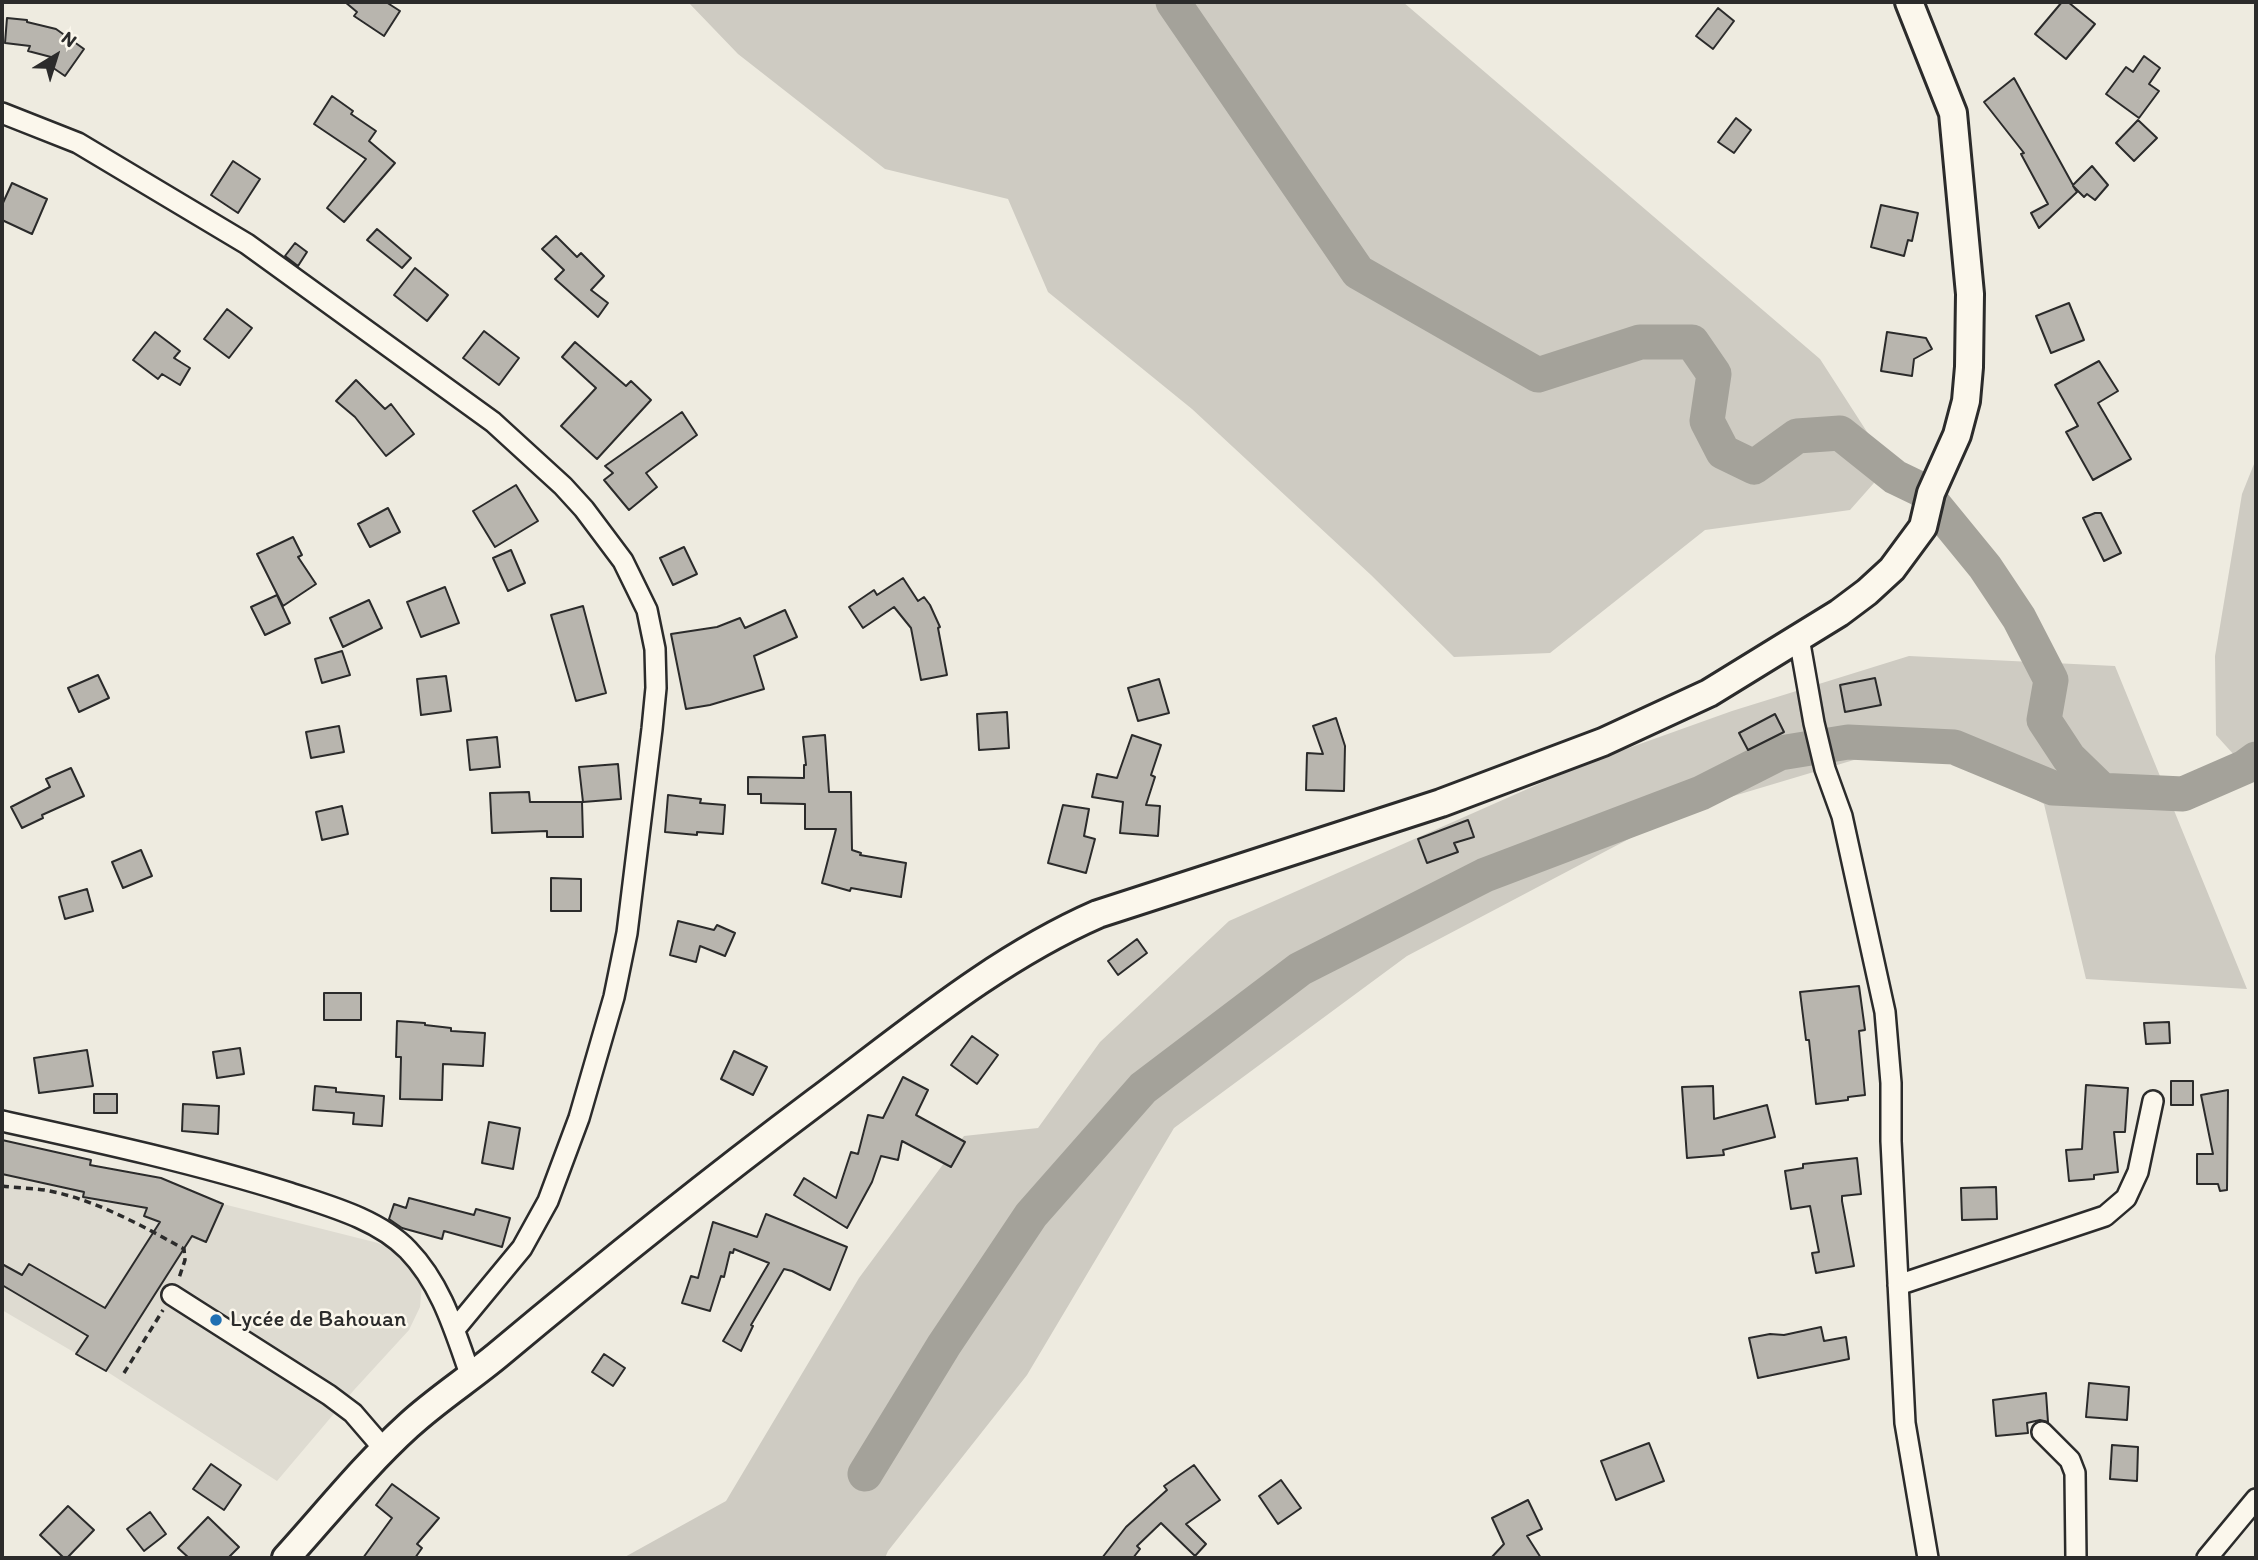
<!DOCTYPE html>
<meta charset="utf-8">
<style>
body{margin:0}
#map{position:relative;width:2258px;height:1560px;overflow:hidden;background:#eeebe0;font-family:Itim,sans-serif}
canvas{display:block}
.frame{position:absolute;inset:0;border:4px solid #2b2b2b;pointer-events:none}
.north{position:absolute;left:21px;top:21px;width:70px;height:70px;-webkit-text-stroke:5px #fbf7ec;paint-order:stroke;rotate:38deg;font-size:19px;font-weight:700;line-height:28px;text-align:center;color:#2b2b2b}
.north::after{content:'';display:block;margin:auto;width:24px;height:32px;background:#2b2b2b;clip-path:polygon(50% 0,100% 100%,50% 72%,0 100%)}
</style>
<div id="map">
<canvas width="2258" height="1560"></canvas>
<div class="frame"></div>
<div class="north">N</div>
</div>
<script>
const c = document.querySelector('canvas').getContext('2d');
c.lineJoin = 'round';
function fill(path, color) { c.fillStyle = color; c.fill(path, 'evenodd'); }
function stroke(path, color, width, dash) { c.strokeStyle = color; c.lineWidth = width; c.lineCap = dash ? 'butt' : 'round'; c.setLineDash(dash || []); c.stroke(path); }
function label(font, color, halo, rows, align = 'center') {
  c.font = font + ' Itim,sans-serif'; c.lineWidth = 5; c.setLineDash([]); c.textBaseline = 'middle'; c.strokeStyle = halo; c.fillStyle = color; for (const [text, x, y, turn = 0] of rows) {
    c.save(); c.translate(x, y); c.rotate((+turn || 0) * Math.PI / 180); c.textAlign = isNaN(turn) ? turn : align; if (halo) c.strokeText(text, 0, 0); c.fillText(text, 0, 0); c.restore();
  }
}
const built = new Path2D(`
 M2,1140L91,1160V1165L160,1179L223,1204L378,1243L398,1253L415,1268L422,1284L420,1307L409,1330L354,1390L277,1481L106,1371L2,1310Z`);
const green = new Path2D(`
 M688,2H1403L1820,359L1889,466L1850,510L1705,530L1550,653L1454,657L1371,575L1192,409L1048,292L1008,199L885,169L738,54Z
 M2256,459V764L2245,767L2216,735L2215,656L2242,494Z
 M1909,656L2115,666L2247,989L2086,979L2044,804L1924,739L1680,812L1407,956L1174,1128L1027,1375L888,1551L885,1558H623L726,1501L859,1278L964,1136L1038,1128L1100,1042L1229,921L1584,764L1732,711Z`);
const river = new Path2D(`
 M1173,2L1358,272L1538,375L1640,342H1692L1714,374L1707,421L1723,452L1754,467L1797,436L1840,433L1895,477L1922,490L1985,567L2019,618L2051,680L2044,720L2069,758L2102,790
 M865,1474L944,1345L1031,1215L1143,1088L1300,969L1485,875L1701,793L1780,753L1848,742L1954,747L2053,788L2183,794L2245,767L2256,759`);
const building = new Path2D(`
 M345,2H386L400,11L384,36L354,16L357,12Z
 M2062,2H2068L2095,24L2066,59L2035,34Z
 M1718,8L1734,21L1713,49L1696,36Z
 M7,18L27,20V22L56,29L84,49L65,76L46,63L51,57L28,51L30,46L5,43Z
 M2144,56L2160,68L2149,84L2159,91L2139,118L2106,94L2126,67L2133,72Z
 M2014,78L2073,185L2092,166L2108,185L2095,200L2087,194L2084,197L2073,186L2077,192L2039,228L2031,213L2048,204L2021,154L2024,153L1984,102Z
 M332,96L353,111L351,114L376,131L369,141L395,163L344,222L327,208L366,159L314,124Z
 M1736,118L1751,130L1734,153L1718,142Z
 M2138,120L2157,138L2134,161L2116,143Z
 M233,161L260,179L238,213L211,195Z
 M12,183L47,199L32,234L2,220V205Z
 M1881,205L1918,213L1912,241L1908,240L1904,256L1871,247Z
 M377,229L411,258L402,268L367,240Z
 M556,236L577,257L581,253L604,276L591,290L608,303L598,317L555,279L564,270L542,249Z
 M295,243L307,252L298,266L285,256Z
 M415,268L448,295L427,321L394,295Z
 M2069,303L2084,340L2051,353L2036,316Z
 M227,309L252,328L229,358L204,339Z
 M484,331L519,358L499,385L463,358Z
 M155,332L180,351L174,358L190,368L180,385L162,374L158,379L133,360Z
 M1887,332L1926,338L1932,349L1914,359L1912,376L1881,371Z
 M575,342L626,386L631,381L651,400L597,459L561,426L596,388L562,357Z
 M2099,361L2118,391L2098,403L2131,459L2093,480L2066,432L2078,426L2055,385Z
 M356,380L385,409L391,404L414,434L386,456L355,417L336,401Z
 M682,412L697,435L646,473L657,487L629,510L604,480L613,473L605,466Z
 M516,485L538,521L495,547L473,511Z
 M388,508L400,532L370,547L358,524Z
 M2095,513H2101L2121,553L2104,561L2083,518Z
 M293,537L302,555L298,557L316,584L283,606L257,554Z
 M684,547L697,574L673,585L660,558Z
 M511,550L525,583L508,591L493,558Z
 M903,578L918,601L924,597L930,605L940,627L938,628L947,675L921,680L911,628L894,607L863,628L849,607L874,590L877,595Z
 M445,587L459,623L421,637L407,602Z
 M277,595L290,623L265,635L251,607Z
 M369,600L382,628L343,647L330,618Z
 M583,606L606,693L576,701L551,615Z
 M785,610L797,637L754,656L764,689L710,705L686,709L671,634L717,627L740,618L745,628Z
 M342,651L350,675L322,683L315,659Z
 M98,675L109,698L79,712L68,688Z
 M446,676L451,711L421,715L417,679Z
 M1875,678L1881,705L1845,712L1840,685Z
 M1159,679L1169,713L1138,721L1128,688Z
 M1007,712L1009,748L979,750L977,714Z
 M1775,714L1784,732L1748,750L1739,733Z
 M1336,718L1345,746L1344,791L1306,790L1307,753L1323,754L1313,726Z
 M339,726L344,752L311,758L306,732Z
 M825,735L829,792H851L852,850L861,853L860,855L906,863L901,897L851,888L850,891L822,883L836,829H805V804L761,803V794H748V777L804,778V765H806L803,737Z
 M1132,735L1161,745L1151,775L1155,777L1146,805L1160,806L1158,836L1120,833L1123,802L1092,797L1097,774L1117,778Z
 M497,737L500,767L470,770L467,740Z
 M618,764L621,799L583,802L579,767Z
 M71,768L84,796L42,815L43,818L22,828L11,807L50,787L46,779Z
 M529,792L530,802H582L583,837H547V831L492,833L490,793Z
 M668,795L701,799L700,803L725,805L723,834L697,832V835L665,832Z
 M1063,805L1089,809L1084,836L1095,839L1086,873L1048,863Z
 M342,806L348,834L322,840L316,812Z
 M1468,820L1474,837L1454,843L1458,852L1427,863L1418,839Z
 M141,850L152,876L123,888L112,862Z
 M551,878L581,879V911H551Z
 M87,889L93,911L65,919L59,897Z
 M678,921L714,930L717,925L735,933L725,956L700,946L696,962L670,955Z
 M1137,939L1147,953L1118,975L1108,961Z
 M1859,986L1865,1030L1859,1031L1865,1095L1848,1097V1100L1816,1104L1809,1040H1806L1800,992Z
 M324,993H361V1020H324Z
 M397,1021L425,1023V1025L451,1028V1031L485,1033L483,1066L443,1064L442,1100L400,1099L401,1057H396Z
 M2169,1022L2170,1043L2146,1044L2144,1023Z
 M972,1036L998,1055L977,1084L951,1065Z
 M240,1048L244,1074L217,1078L213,1052Z
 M87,1050L93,1086L39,1093L34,1058Z
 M734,1051L767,1067L753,1095L721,1079Z
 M903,1077L928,1090L916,1115L965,1142L951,1167L902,1141L898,1160L881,1156L872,1182L847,1228L794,1195L804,1178L836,1198L851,1152L858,1154L868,1115L883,1118Z
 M2171,1081H2193V1105H2171Z
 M2086,1085L2128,1088L2125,1132H2114L2118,1172L2094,1175V1179L2069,1181L2066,1150L2082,1149Z
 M315,1086L336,1088V1092L384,1096L382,1126L353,1124L354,1113L313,1110Z
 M1713,1086L1714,1119L1767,1105L1775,1137L1723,1150L1724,1155L1687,1158L1682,1087Z
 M2228,1090L2227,1190L2220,1191L2218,1184H2197V1154H2213L2201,1095Z
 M94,1094H117V1113H94Z
 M183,1104L219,1106L218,1134L182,1131Z
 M489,1122L520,1128L513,1169L482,1163Z
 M2,1140L91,1160L90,1165L161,1178L223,1204L206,1242L192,1236L106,1371L76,1354L88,1336L2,1285V1264L22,1275L29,1264L105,1308L160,1222L144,1216L147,1208L83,1197L84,1192L2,1174Z
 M1857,1158L1861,1194L1842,1196V1201L1854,1266L1816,1273L1812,1253L1819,1252L1810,1206L1791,1209L1785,1171L1803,1168V1164Z
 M1996,1187L1997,1219L1962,1220L1961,1188Z
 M409,1198L474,1215L476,1209L510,1218L502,1247L444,1231L442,1239L402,1228L389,1219L394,1204L406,1208Z
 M766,1214L847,1247L830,1290L792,1271L784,1269L751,1325L753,1326L741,1351L723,1341L769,1263L734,1249L733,1253L730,1252L724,1277L721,1276L710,1311L682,1303L691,1276L698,1278L713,1222L757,1237Z
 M1821,1327L1824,1341L1846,1337L1849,1359L1758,1378L1749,1338L1770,1334L1784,1335Z
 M604,1354L625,1368L613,1386L592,1372Z
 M2089,1383L2129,1387L2127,1420L2086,1417Z
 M2046,1393L2048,1422L2040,1420L2027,1423L2028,1433L1996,1436L1993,1400Z
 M1649,1443L1664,1481L1616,1500L1601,1461Z
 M2112,1445L2138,1447L2137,1481L2110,1479Z
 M211,1464L241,1485L224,1510L193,1489Z
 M1194,1465L1220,1500L1186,1524L1206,1544L1195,1556L1161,1523L1137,1546L1140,1549L1133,1558H1102L1126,1527L1167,1490L1164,1486Z
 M1281,1480L1301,1508L1278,1524L1259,1496Z
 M392,1484L439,1518L417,1544L422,1548L415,1558H363L392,1518L376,1505Z
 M1528,1500L1542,1529L1527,1536L1541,1558H1491L1504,1544L1492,1518Z
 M68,1506L94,1530L67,1558H64L40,1535Z
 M150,1512L166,1534L144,1551L127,1529Z
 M208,1517L239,1547L228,1558H189L178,1548Z`);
const path = new Path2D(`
 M2,1186C16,1188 31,1188 45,1190C94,1199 141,1225 184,1249L185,1260L179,1278
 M124,1373L163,1310`);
const minor = new Path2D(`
 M2,113L78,143L247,244L493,422L563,486L584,509L623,561L647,610L655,649L656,688L652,729L627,933L614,997L579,1118L548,1201L522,1248L455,1329
 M1799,638L1814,723L1825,769L1842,816L1885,1012L1891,1083V1141L1905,1423L1928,1558
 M2,1121C98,1142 195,1163 290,1193C329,1206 378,1219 408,1250C442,1285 455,1332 471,1377
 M1898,1285L2105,1216L2126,1198L2138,1172L2153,1101
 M172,1295L329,1395L353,1413L384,1449
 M2042,1432L2070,1460L2075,1473L2076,1558
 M2207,1558L2256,1499`);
const secondary = new Path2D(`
 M286,1558C326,1514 364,1466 408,1426C436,1400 469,1379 499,1354C603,1267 709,1182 817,1101C907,1034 995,959 1098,914L1441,803L1603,742L1709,693L1839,613L1867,592L1892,569L1923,527L1931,493L1957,435L1966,401L1969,367L1970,294L1953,113L1909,2`);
const markers = [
 [216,1320,7,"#1f6fb2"]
];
const poiNames = [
 ["Lycée de Bahouan",230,1320]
];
fill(built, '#dedbd1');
fill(green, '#cecbc2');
stroke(river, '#a4a29a', 35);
fill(building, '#b8b5ae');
stroke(building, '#2b2b2b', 2);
stroke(minor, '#2b2b2b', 24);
stroke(secondary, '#2b2b2b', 32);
stroke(path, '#2b2b2b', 3.5, [7, 5]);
stroke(minor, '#fbf7ec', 19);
stroke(secondary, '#fbf7ec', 26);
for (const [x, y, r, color] of markers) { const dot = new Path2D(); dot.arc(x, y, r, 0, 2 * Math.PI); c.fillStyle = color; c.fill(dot); stroke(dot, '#fbf7ec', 2.5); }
label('23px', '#2b2b2b', '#fbf7ec', poiNames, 'left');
</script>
